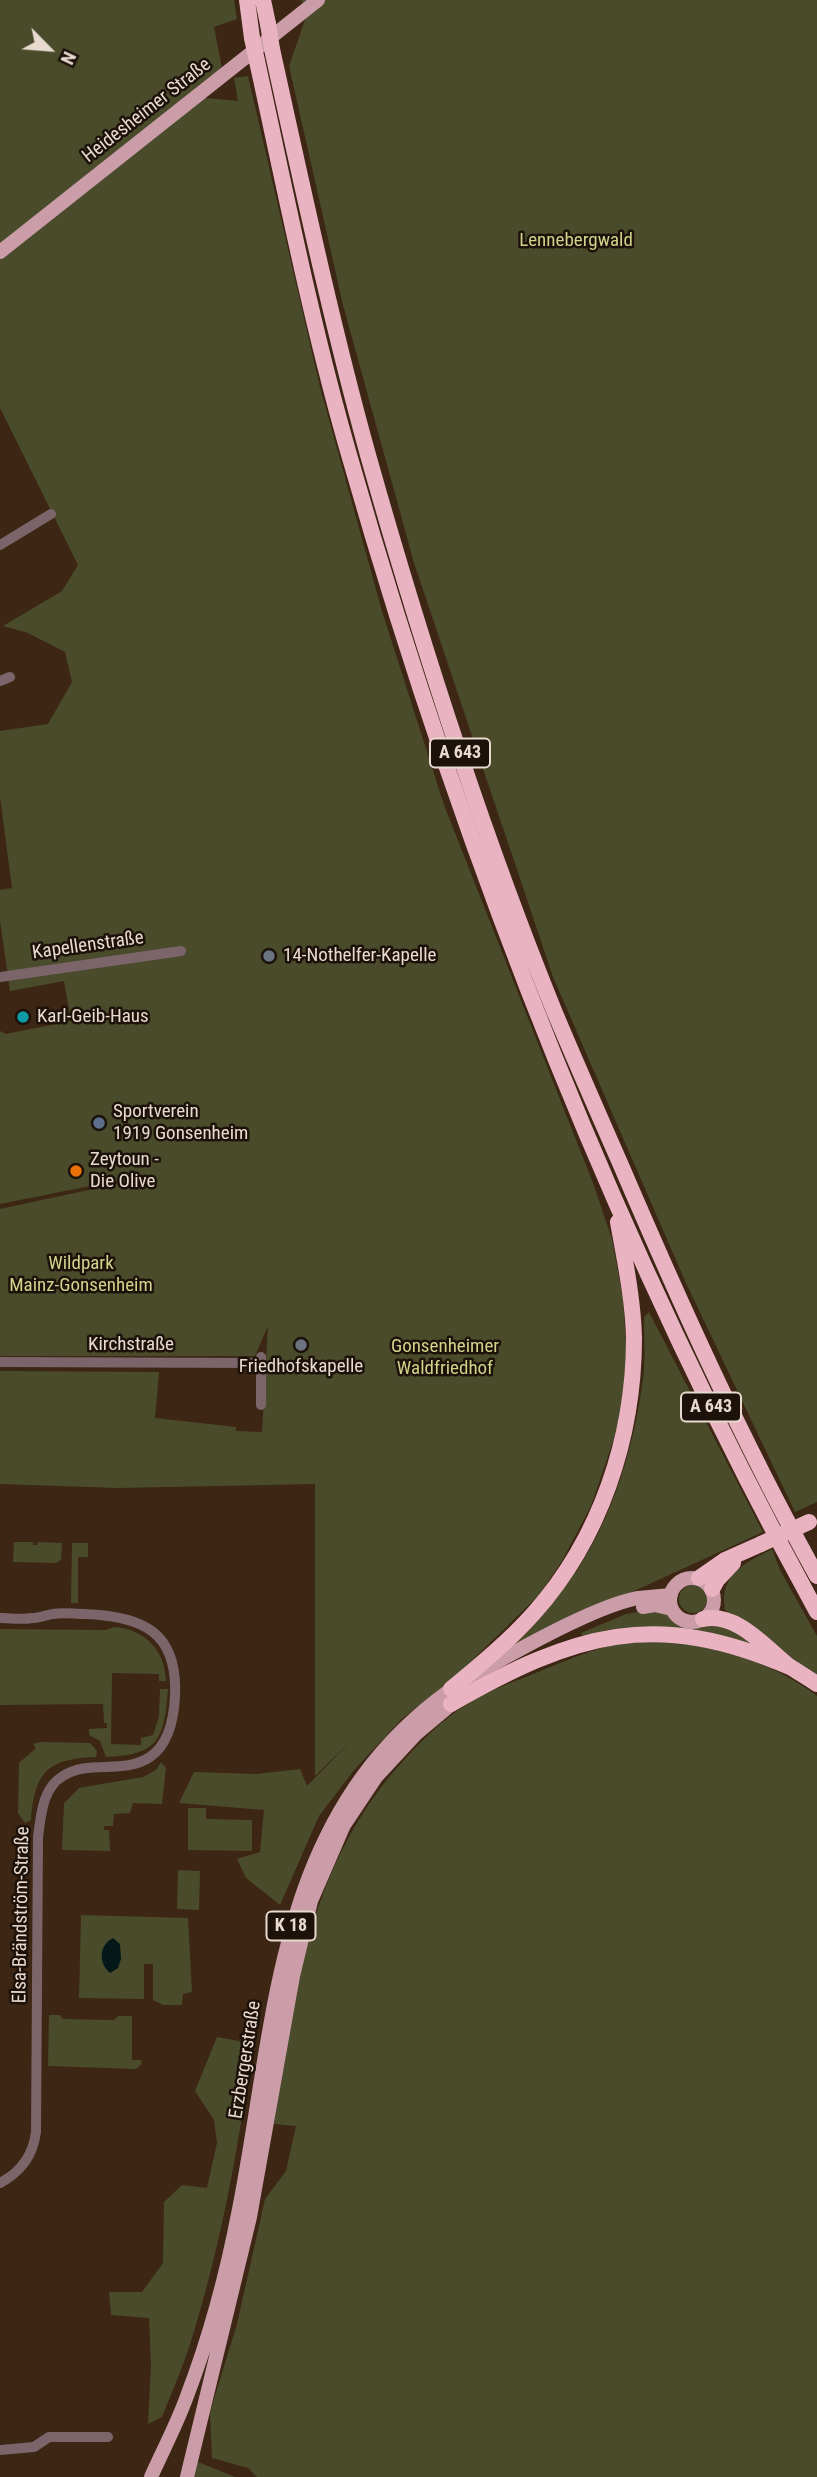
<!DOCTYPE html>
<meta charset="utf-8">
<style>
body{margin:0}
#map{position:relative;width:817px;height:2477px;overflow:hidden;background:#3d2613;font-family:"Roboto Condensed",sans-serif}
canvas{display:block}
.north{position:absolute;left:14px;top:14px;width:70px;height:70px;-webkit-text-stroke:5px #1c120a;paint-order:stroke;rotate:115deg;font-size:19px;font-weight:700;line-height:28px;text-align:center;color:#e9dacf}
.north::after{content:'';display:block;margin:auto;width:24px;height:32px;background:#e9dacf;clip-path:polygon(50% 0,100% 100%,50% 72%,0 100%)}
</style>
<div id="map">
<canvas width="817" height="2477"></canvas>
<div class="north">N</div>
</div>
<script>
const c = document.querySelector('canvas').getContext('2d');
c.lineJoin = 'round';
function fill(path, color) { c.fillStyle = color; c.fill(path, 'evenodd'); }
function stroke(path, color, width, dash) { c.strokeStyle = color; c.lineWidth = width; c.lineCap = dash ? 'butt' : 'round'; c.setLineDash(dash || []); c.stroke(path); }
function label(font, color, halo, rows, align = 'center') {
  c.font = font + ' "Roboto Condensed",sans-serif'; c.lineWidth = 5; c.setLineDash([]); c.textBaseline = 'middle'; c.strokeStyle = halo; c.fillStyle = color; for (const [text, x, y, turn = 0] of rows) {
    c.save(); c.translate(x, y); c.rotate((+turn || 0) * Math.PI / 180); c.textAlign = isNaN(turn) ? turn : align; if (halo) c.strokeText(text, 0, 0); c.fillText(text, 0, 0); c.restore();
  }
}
const green = new Path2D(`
 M0,0H234L237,19L214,27L222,68L195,88L206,98L238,101L234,78L248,76L320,387L382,611L444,805L593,1183L612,1239L623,1299L627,1361L621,1418L591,1506L562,1561L539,1595L452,1680L403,1718L355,1769L319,1816L280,1905L246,1878L237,1859L260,1852L264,1810L179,1803L194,1772L256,1774L300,1769L307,1786L353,1739L315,1776V1484L118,1488L0,1484V1371L159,1372L155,1418L236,1427V1431L262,1432L268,1326L255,1356H0V1209L121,1183L120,1180L0,1204V1031L6,1034L71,1021L64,981L10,991L0,921V890L12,888L0,797V731L48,724L72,682L65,652L28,633L3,626L62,591L78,565L0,408Z
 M299,0H817V1502L795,1512L686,1283L553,977L414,563L343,305L289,66L305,20L302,1Z
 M649,1312L763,1532L512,1647C527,1629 544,1613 559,1595C609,1533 635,1449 644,1371C645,1353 644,1335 644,1317Z
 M14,1542H33V1545H37L38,1542L62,1543L61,1560L56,1563L13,1562Z
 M72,1543H88V1557H78V1603H71Z
 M772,1549L780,1570L817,1636V1676L725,1610C719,1574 744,1564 772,1549Z
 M679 1599a14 14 0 1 1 28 0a14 14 0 1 1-28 0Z
 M651,1610L667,1613L676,1622L687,1627L720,1623L752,1641L750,1644L711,1633L689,1630L583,1637L581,1633L626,1614Z
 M114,1627C145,1629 165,1650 166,1681H159V1674L112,1673L111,1744L141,1745V1738L153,1735L159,1716L160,1689H168C164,1738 160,1755 106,1757L100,1741L89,1735V1729L107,1728V1723H104L103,1704L0,1705V1629L106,1630Z
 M668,1641C722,1649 773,1662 817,1696V2477H257L248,2468L212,2458L210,2412L237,2324L265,2199L286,2171L296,2126L274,2124C296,1989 307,1867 403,1761C422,1740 442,1720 466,1705C485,1692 508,1684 528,1676C555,1665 581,1654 608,1646L620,1643Z
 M41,1742L90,1743L97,1751L96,1757C47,1759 35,1772 31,1820L25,1823L18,1813L19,1763L36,1748L33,1744Z
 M161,1762L166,1768L162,1804L133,1803L130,1813L114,1814L113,1826H104V1830H109L110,1851L62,1850L64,1803L79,1788L143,1777L156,1770Z
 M188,1808H206V1819L252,1820V1851L188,1850Z
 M178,1870L200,1871L199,1910L177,1909Z
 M81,1915L188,1918L192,1992L183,1994L182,2005H163L153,2000V1964H144V1999L79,1998Z
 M49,2015H60L63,2019L114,2020L118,2016H132V2060H142L141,2065L136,2069L48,2066Z
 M217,2037L239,2041L252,2051C238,2149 221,2246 191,2341C183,2367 172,2392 162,2417L148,2424L151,2365L149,2318L111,2315L109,2292H142L163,2263L164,2202L182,2185L207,2188L217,2143L214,2120L195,2091Z
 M198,2462L235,2477H193Z`);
const water = new Path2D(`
 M113,1938L120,1944L121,1959L118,1968L110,1973C98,1963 99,1945 113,1938Z`);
const minor = new Path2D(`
 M0,545L51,514
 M0,681L10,677
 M0,977L181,951
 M0,1362L261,1363
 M261,1405V1357
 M0,1618C10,1618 22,1620 32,1618C39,1618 46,1615 53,1614C63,1612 74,1614 84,1614C143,1616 178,1632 175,1696C174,1718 169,1744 150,1757C123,1775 89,1759 63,1776C42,1788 41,1816 38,1837L36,2132C33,2156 21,2172 0,2183
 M0,2450L34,2447L49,2437H108`);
const major = new Path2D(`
 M0,252L318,0
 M670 1600a22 22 0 1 1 44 0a22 22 0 1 1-44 0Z
 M643,1607L655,1605L672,1609
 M151,2477C163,2450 177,2424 187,2396C210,2336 227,2272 239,2209C277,2018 274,1817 449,1691C467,1678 487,1668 506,1657C540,1638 601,1605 638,1598C649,1597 660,1596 671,1595
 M187,2477L250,2217L293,1976L311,1901L344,1825L376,1777L416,1734L459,1698`);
const highway = new Path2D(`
 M247,0L252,38
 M263,0L268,24
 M272,49C302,185 331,321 368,455C421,643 481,831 555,1013C576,1063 598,1113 620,1163C680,1303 743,1443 817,1576
 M257,61C286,194 312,327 350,458C464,858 617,1247 817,1612
 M699,1578L725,1560L761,1544
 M712,1589L717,1580L733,1563
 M703,1619C737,1612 765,1647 789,1666C798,1672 808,1678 817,1684
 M451,1689C480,1665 509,1641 534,1613C600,1539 634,1438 634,1338C633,1299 625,1261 618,1222
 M451,1704C575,1633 655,1608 792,1668`);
const highwayBridge = new Path2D(`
 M268,24L272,49
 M252,38L257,61
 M761,1544L809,1522`);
const markers = [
 [269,956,7,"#6b7280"],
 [23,1017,7,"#0f9aa8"],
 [99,1123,7,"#5c6f8a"],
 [76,1171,7,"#e8710a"],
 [301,1345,7,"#6b7280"]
];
const shields = [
 [460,753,60],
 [711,1407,60],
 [291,1926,49]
];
const shieldNames = [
 ["A 643",460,753],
 ["A 643",711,1407],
 ["K 18",291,1926]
];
const streetNames = [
 ["Heidesheimer Straße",147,111,-38],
 ["Kapellenstraße",88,946,-8],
 ["Kirchstraße",131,1345],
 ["Elsa-Brändström-Straße",22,1915,-89],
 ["Erzbergerstraße",246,2060,-81]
];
const parkNames = [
 ["Lennebergwald",576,241],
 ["Wildpark",81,1264],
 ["Mainz-Gonsenheim",81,1286],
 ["Gonsenheimer",445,1347],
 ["Waldfriedhof",445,1369]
];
const poiNames = [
 ["14-Nothelfer-Kapelle",283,956],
 ["Karl-Geib-Haus",37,1017],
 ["Sportverein",113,1112],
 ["1919 Gonsenheim",113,1134],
 ["Zeytoun -",90,1160],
 ["Die Olive",90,1182],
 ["Friedhofskapelle",301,1367,"center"]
];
fill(green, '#494b2b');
fill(water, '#051819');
stroke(minor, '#7b656b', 10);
stroke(major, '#ca9da9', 14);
stroke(highway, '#e9b3c2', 16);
stroke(highwayBridge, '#e9b3c2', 16);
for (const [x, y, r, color] of markers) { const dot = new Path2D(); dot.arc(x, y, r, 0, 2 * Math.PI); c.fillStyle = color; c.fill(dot); stroke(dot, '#1c120a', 2.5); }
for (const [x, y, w] of shields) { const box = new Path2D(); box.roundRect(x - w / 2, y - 14.5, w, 29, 5); c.fillStyle = '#1c120a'; c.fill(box); stroke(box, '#e9dacf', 2); }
label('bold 18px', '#e9dacf', null, shieldNames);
label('19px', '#e9dacf', '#1c120a', streetNames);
label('19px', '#cfd48a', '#1c120a', parkNames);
label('19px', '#e9dacf', '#1c120a', poiNames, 'left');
</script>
